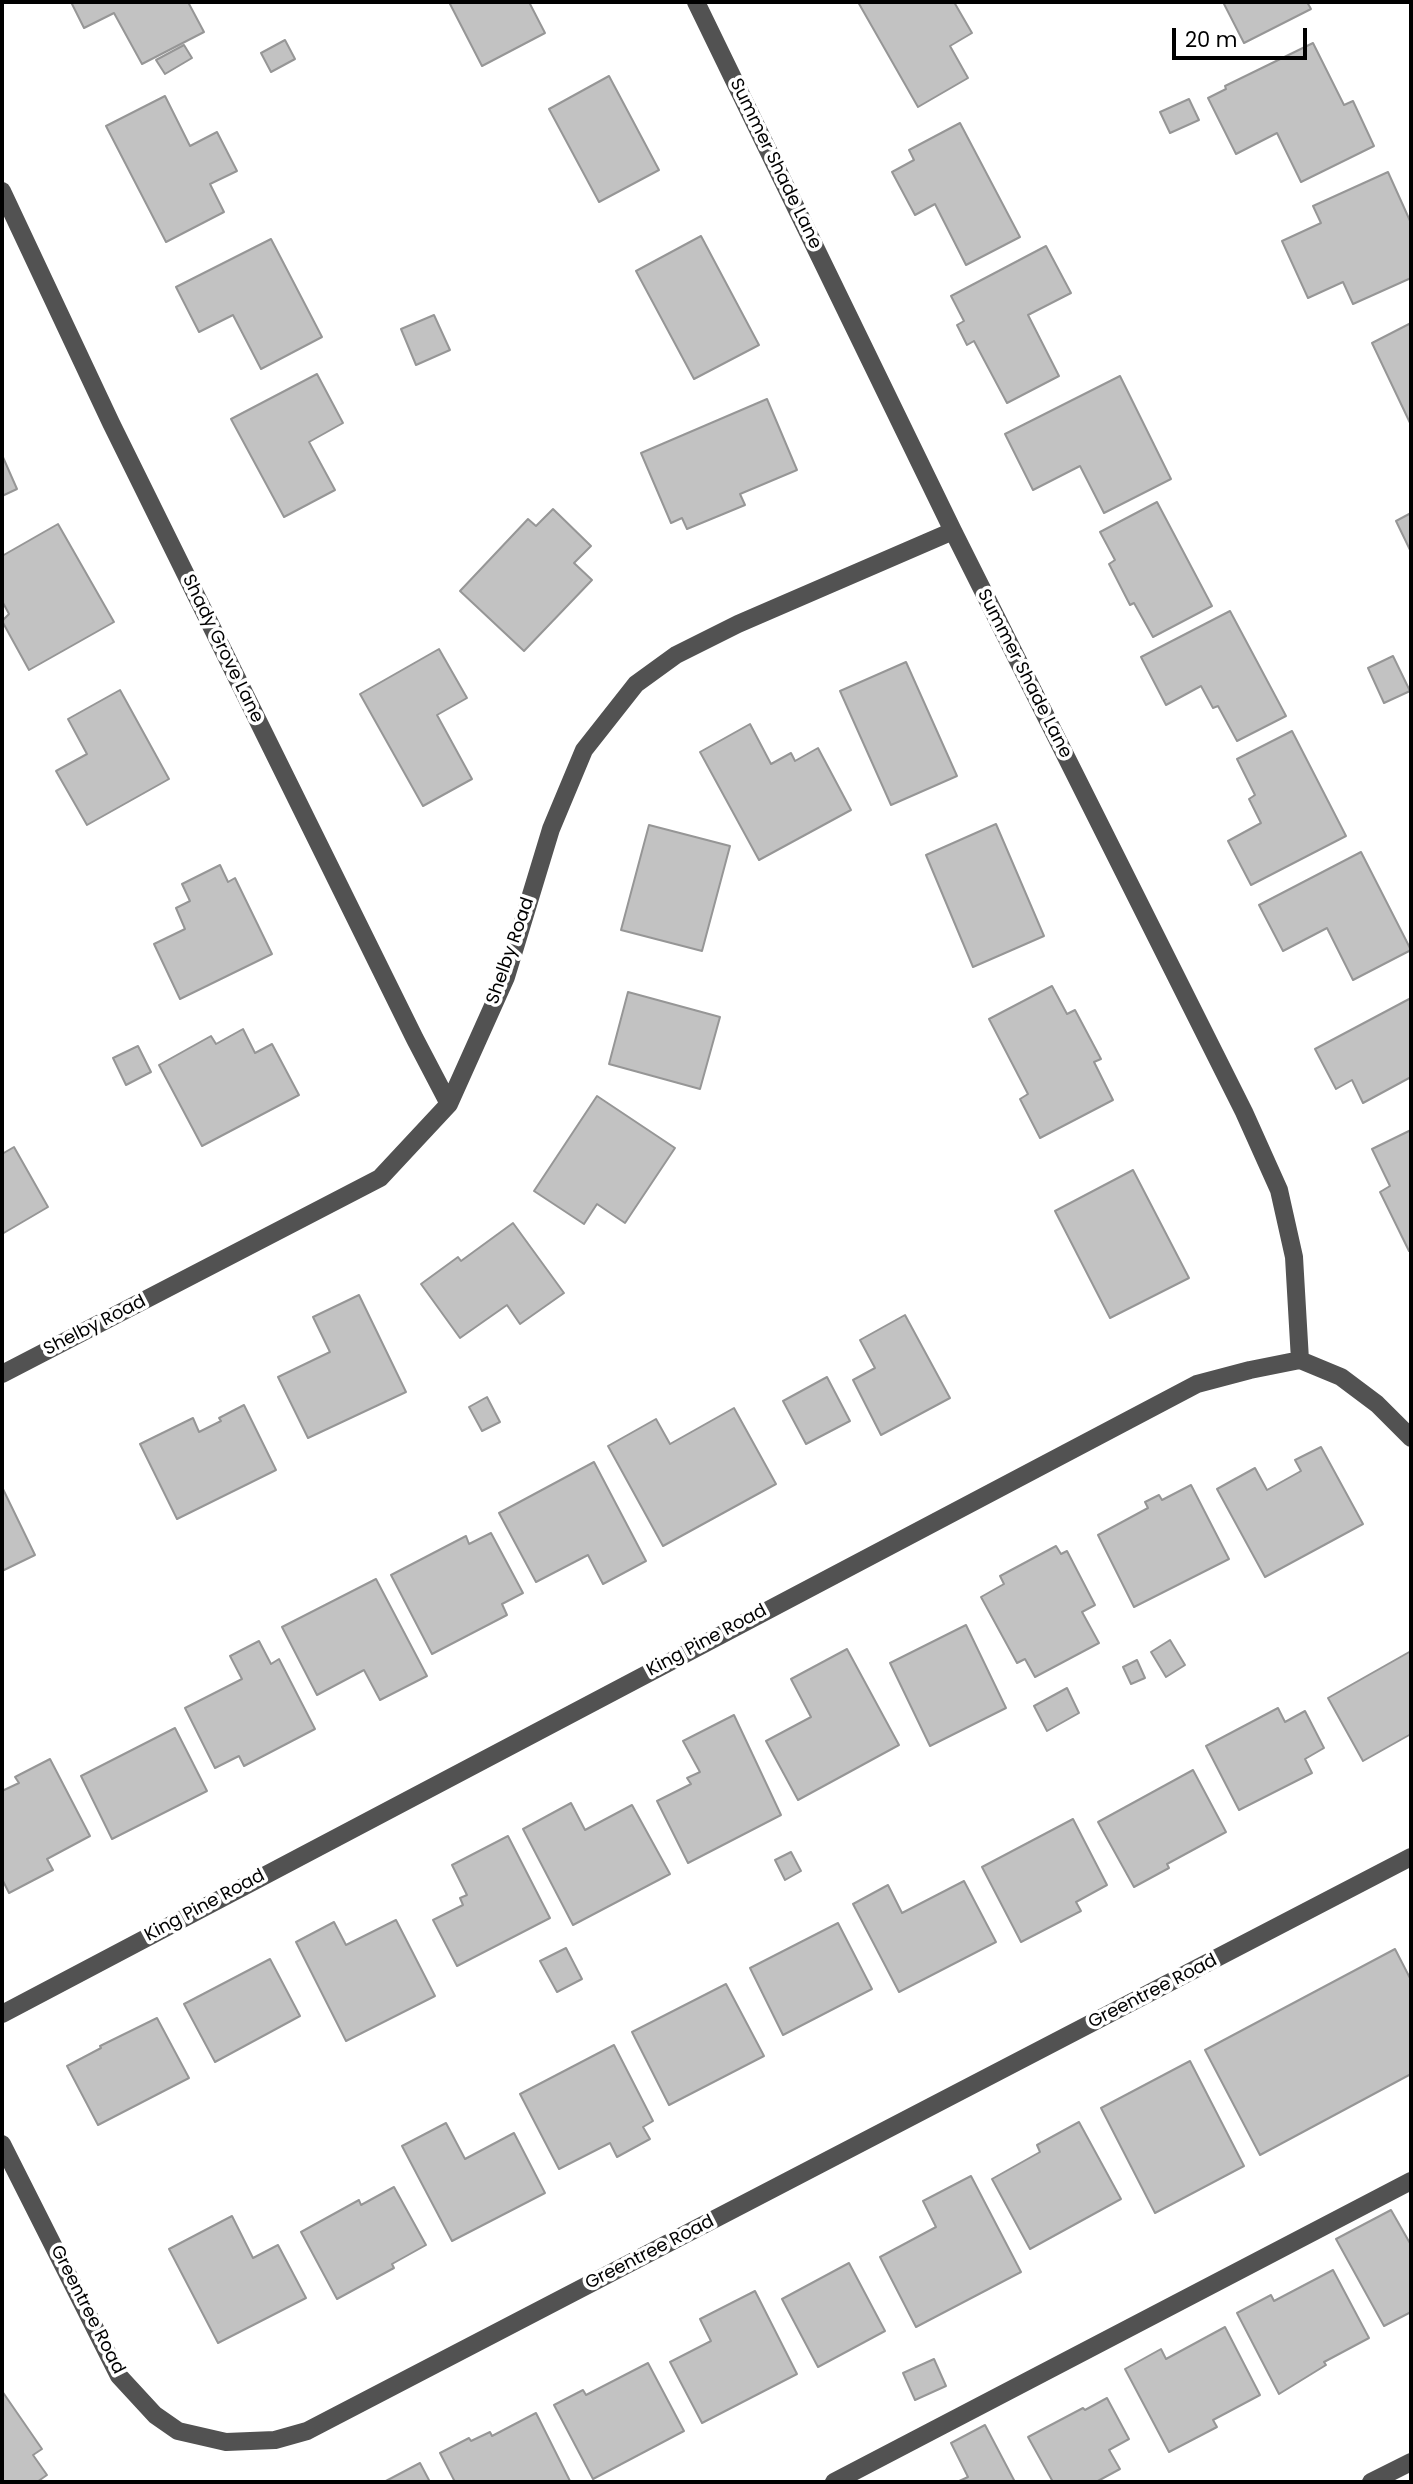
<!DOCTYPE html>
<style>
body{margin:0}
#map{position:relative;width:1413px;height:2484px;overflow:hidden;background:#fff;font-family:Poppins,sans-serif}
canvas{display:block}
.frame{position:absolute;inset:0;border:4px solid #000;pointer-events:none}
.scale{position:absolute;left:1172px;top:28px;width:135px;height:32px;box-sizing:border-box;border:4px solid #000;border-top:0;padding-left:9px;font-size:21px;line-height:24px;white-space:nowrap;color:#000;-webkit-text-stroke:5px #fff;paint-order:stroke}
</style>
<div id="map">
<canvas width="1413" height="2484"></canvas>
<div class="frame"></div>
<div class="scale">20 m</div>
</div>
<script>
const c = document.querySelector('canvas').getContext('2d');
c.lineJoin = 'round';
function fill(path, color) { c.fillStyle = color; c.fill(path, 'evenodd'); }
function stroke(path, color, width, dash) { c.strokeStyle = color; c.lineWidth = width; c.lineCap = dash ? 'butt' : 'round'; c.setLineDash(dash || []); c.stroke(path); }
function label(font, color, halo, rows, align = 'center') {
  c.font = font + ' Poppins,sans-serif'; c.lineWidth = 7; c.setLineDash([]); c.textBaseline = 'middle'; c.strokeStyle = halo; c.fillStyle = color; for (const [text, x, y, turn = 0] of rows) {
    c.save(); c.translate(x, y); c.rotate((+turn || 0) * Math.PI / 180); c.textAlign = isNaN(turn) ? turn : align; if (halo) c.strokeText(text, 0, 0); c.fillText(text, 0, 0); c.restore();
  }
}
const building = new Path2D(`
 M71,2H188L204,32L142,64L114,13L84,28Z
 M449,2H529L545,33L482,66Z
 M858,2H954L972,33L950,46L968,78L918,107Z
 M1223,2H1307L1311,9L1244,43Z
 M285,40L295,59L271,72L261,53Z
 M1313,43L1344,105L1353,101L1374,146L1301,182L1277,133L1236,154L1208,98L1226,89L1225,86Z
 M184,45L192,58L165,74L156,60Z
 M609,76L659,170L599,202L549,109Z
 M165,96L190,146L217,132L237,171L210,184L224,212L166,242L106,126Z
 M1189,99L1199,120L1170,133L1160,112Z
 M960,123L1020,237L966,265L935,204L915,215L892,172L914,160L909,150Z
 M1388,172L1411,223V278L1353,304L1343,282L1308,298L1282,241L1321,223L1313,206Z
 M701,236L759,345L694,379L636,271Z
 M271,239L322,337L261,369L233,315L199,332L176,287Z
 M1046,246L1071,293L1028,315L1059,376L1007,403L974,341L967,345L957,325L964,321L951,296Z
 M434,315L450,350L416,365L401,329Z
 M1411,323V425L1372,343Z
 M317,374L343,423L309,442L335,490L284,517L231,419Z
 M1120,376L1171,479L1104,513L1080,466L1033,490L1005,434Z
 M767,399L797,470L740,494L745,505L687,529L682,518L671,523L641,453Z
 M2,455L17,489L2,496Z
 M1157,502L1212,606L1153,637L1134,603L1130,605L1109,564L1115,560L1100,532Z
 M553,509L591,546L574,563L592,580L524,651L460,591L528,519L536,526Z
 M1411,513V552L1396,521Z
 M58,524L114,622L29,670L2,621L9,614L2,601V556Z
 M1230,611L1286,716L1237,741L1218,706L1213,708L1201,686L1166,705L1141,657Z
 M439,649L467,698L437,715L472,779L423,806L360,694Z
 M1393,656L1410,691L1384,703L1368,668Z
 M906,662L957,776L891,805L840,691Z
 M120,690L169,779L87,825L56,771L87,754L68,719Z
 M750,724L771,764L791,753L795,761L818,748L851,810L759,860L700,752Z
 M1292,731L1346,836L1251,885L1228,841L1261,823L1249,799L1255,795L1237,759Z
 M996,824L1044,936L973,967L926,855Z
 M649,825L730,846L702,951L621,930Z
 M1361,852L1411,950L1353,980L1327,928L1283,951L1259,905Z
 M220,865L228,882L235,878L272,954L180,999L154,944L185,929L176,908L190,901L182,884Z
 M1052,986L1067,1014L1075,1010L1101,1059L1094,1062L1113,1100L1040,1138L1020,1099L1028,1094L989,1019Z
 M628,992L720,1017L700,1089L609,1064Z
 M1411,998V1077L1363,1103L1352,1080L1336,1089L1315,1049Z
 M243,1029L255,1053L272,1044L299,1095L202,1146L159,1065L211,1036L216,1044Z
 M138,1046L151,1072L126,1085L113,1058Z
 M597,1096L675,1148L625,1223L597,1204L584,1224L534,1191Z
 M1411,1130V1250L1409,1251L1380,1192L1390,1186L1372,1149Z
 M14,1147L48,1207L2,1234V1154Z
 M1133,1170L1189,1278L1110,1318L1055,1211Z
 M513,1223L564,1293L520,1324L507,1305L460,1338L421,1284L458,1257L461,1261Z
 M359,1295L406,1392L308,1438L278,1377L330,1352L313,1317Z
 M905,1315L950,1398L881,1435L853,1380L875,1368L860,1340Z
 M827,1377L850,1421L806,1444L783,1401Z
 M487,1397L500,1422L482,1431L469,1407Z
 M244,1405L276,1470L177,1519L140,1444L193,1418L199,1432L221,1421L219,1418Z
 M734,1408L776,1484L663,1546L608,1446L656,1419L670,1444Z
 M1321,1447L1363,1524L1265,1577L1217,1489L1255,1468L1267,1490L1301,1471L1295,1460Z
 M594,1462L646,1561L603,1584L588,1555L536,1582L499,1513Z
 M1191,1485L1229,1559L1134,1607L1098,1535L1148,1508L1145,1502L1159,1495L1162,1500Z
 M2,1487L35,1555L2,1571Z
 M491,1533L523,1593L502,1604L507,1615L432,1654L391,1575L466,1536L469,1544Z
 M1056,1546L1061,1554L1067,1551L1095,1605L1082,1612L1099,1643L1035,1677L1025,1659L1017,1663L981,1597L1004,1584L1000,1576Z
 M376,1579L427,1676L380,1700L364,1670L317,1695L282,1627Z
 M966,1625L1006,1708L930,1746L890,1663Z
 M1170,1640L1185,1665L1166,1677L1151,1652Z
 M259,1641L271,1664L279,1659L315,1729L244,1766L239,1756L215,1768L185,1708L242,1679L230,1656Z
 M847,1649L899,1745L798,1800L766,1741L811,1717L791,1679Z
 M1411,1651V1734L1363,1761L1328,1698Z
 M1137,1660L1145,1678L1131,1684L1123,1667Z
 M1067,1688L1079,1713L1047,1731L1034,1706Z
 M1278,1708L1285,1722L1305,1711L1324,1748L1305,1759L1312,1773L1239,1810L1206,1746Z
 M734,1715L781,1815L688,1863L657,1801L691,1784L687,1778L700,1772L683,1741Z
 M175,1728L207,1791L112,1839L81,1776Z
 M50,1759L90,1836L47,1859L53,1870L9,1893L2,1879V1791L19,1783L15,1777Z
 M1193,1770L1226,1832L1167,1864L1169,1868L1134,1887L1098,1822Z
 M571,1803L585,1830L632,1805L670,1874L573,1925L523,1829Z
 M1073,1819L1107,1885L1076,1902L1081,1911L1021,1942L982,1867Z
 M508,1836L550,1918L457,1966L433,1920L463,1905L460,1898L467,1895L452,1865Z
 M791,1852L801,1871L785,1880L775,1860Z
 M964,1881L996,1942L899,1992L853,1904L888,1885L902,1913Z
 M396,1920L435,1996L346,2041L296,1942L334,1922L346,1945Z
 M838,1923L872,1989L783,2035L750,1968Z
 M566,1948L582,1979L557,1992L540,1961Z
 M1395,1949L1411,1980V2074L1260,2155L1205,2050Z
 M270,1959L300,2016L215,2062L184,2004Z
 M726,1984L764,2056L669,2105L632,2032Z
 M157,2018L189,2078L98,2125L67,2066L101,2048L100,2046Z
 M614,2045L653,2121L643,2127L650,2139L617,2157L610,2143L559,2169L520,2094Z
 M1190,2061L1244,2166L1155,2213L1101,2108Z
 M1079,2122L1121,2199L1030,2249L992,2179L1040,2152L1037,2145Z
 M446,2123L465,2159L514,2133L545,2193L452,2241L402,2146Z
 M971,2176L1021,2272L916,2327L880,2257L936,2227L923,2201Z
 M394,2187L426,2245L392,2264L394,2268L337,2299L301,2232L359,2200L361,2205Z
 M1391,2210L1411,2245V2312L1384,2326L1336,2239Z
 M232,2216L253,2258L278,2245L306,2298L218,2343L169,2249Z
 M849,2263L885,2331L818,2367L782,2299Z
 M1333,2270L1369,2338L1324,2362L1326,2365L1279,2394L1237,2313L1271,2295L1274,2301Z
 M755,2291L797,2374L702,2423L670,2362L711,2341L700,2319Z
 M1225,2327L1260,2395L1213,2420L1217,2427L1169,2452L1125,2369L1161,2349L1166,2359Z
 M934,2359L946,2386L915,2400L903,2373Z
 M648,2363L684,2431L593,2479L554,2405L583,2390L586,2395Z
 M2,2391L42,2449L33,2455L47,2475L37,2482H2Z
 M1107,2398L1129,2439L1109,2450L1120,2469L1096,2482H1053L1028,2437L1083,2408L1085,2410Z
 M536,2413L570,2481L455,2482L440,2453L469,2438L471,2441L490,2432L492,2436Z
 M985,2425L1015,2482H957L968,2477L951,2443Z
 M420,2463L430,2482H384Z`);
const minor = new Path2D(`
 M696,2L953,531L1244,1112L1279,1190L1294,1257L1300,1360
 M2,191L111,423L415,1039L449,1104
 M2,1374L380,1178L449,1104L506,977L551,829L584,750L636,684L676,655L738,624L953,531
 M2,2014L1197,1384L1250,1370L1300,1360L1341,1377L1377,1404L1411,1438
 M2,2144L119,2376L155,2415L178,2431L226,2442L275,2440L307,2431L1411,1857
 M834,2482L1411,2181
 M1371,2482L1411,2462`);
const streetNames = [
 ["Summer Shade Lane",775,164,64],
 ["Shady Grove Lane",222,649,64],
 ["Summer Shade Lane",1024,674,63],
 ["Shelby Road",511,951,-71],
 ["Shelby Road",95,1326,-27],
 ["King Pine Road",707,1641,-28],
 ["King Pine Road",205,1906,-28],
 ["Greentree Road",1153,1992,-27],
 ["Greentree Road",650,2253,-27],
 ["Greentree Road",87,2310,63]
];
fill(building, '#c2c2c2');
stroke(building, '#969696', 2);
stroke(minor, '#525252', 18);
label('18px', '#000', '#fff', streetNames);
</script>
